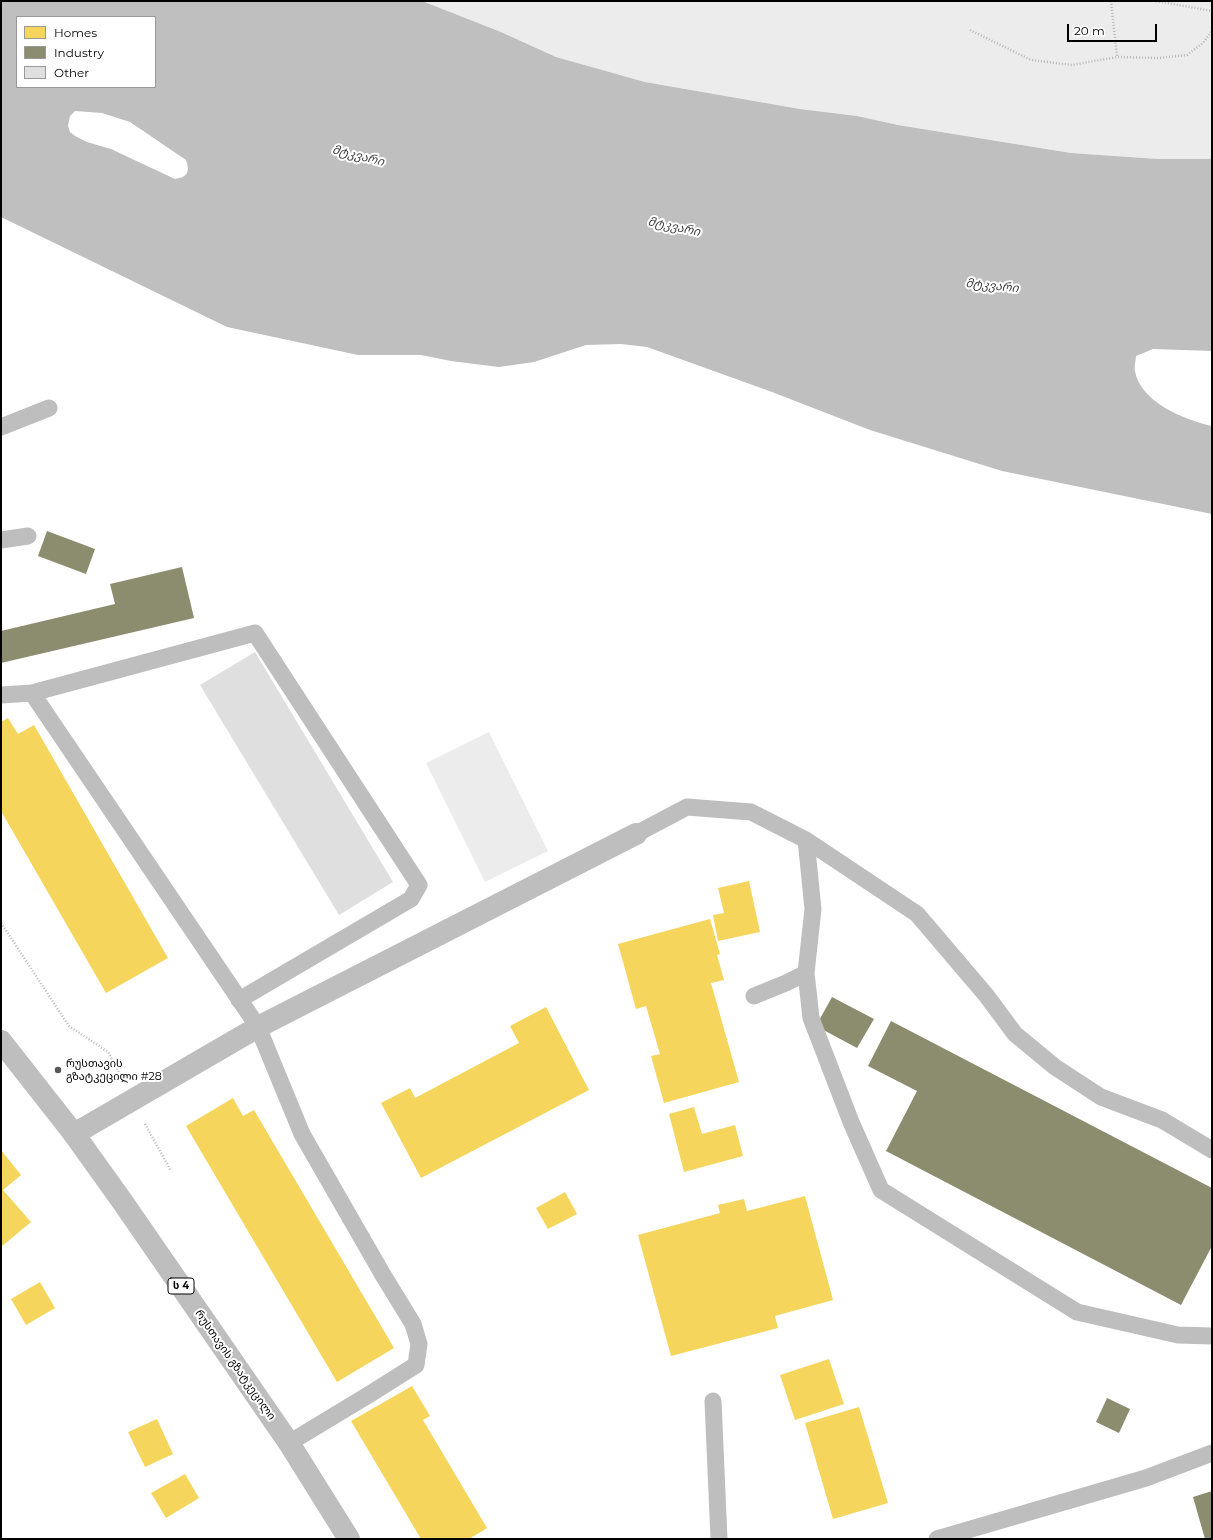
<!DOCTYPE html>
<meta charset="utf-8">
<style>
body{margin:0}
#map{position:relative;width:1213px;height:1540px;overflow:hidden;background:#fff;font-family:Montserrat,sans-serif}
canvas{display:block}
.frame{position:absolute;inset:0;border:2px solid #000;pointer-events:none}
.legend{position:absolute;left:16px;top:16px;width:140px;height:72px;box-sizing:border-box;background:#fff;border:1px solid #999;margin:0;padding:5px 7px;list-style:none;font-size:12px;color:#000}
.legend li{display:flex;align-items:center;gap:8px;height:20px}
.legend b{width:20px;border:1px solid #999}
.scale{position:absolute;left:1067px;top:24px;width:90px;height:18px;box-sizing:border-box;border:2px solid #000;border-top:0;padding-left:5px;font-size:12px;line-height:14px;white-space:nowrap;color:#000;-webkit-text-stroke:3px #fff;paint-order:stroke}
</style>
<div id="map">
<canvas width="1213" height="1540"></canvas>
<div class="frame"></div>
<ul class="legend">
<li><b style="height:11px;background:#f6d55c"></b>Homes</li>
<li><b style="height:11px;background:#8c8c6e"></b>Industry</li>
<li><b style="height:11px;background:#dfdfdf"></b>Other</li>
</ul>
<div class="scale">20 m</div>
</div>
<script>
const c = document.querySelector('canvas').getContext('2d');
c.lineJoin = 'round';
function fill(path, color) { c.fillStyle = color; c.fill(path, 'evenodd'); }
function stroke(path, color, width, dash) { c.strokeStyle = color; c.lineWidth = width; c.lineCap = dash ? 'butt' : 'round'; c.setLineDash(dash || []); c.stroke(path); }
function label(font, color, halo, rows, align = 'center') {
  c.font = font + ' Montserrat,"Noto Sans Georgian",sans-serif'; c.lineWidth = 4; c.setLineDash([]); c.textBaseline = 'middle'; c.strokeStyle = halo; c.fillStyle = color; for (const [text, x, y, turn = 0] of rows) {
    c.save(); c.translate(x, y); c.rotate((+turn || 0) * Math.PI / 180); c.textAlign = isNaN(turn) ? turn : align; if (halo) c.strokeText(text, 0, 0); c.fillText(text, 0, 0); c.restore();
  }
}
const green = new Path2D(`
 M422,1H1212V159H1158L1071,153L898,125L857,116L800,109L645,82L556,57L501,32Z
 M489,732L548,851L485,882L426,763Z`);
const water = new Path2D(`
 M1,1H422L501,32L556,57L645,82L800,109L857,116L898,125L1071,153L1158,159H1212V351L1153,349L1136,356C1136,360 1134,366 1135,371C1140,402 1185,420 1212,426V514L1002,471L870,430L772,392L647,347L621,344L586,345L534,362L499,367L451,361L421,355H358L227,327L1,217ZM17,17H155V87H17ZM75,111L102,113L130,122L186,160C190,172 188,177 175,179L111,149L87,142L75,136L70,132L68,126L70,116Z`);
const homes = new Path2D(`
 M8,718L18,734L34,725L168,958L106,993L1,811V722Z
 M749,881L760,932L718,941L713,915L724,913L718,888Z
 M710,919L720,954L717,955L724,980L711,983L739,1082L664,1103L651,1056L660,1054L646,1006L636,1009L618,944Z
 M546,1007L589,1090L421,1178L381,1103L410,1088L415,1098L519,1043L510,1026Z
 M233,1098L243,1116L254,1110L394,1348L337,1382L186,1126Z
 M694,1107L702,1134L735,1125L743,1156L684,1172L669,1114Z
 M1,1150L21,1175L3,1190L31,1222L1,1247Z
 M565,1192L577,1214L548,1229L536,1208Z
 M805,1196L833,1300L775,1316L778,1328L671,1356L638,1235L720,1213L718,1205L744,1199L747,1211Z
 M40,1282L55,1308L26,1325L11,1299Z
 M829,1359L844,1404L795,1420L780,1375Z
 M412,1386L430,1416L423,1420L487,1528L469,1539H421L351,1421Z
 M859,1407L888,1503L833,1519L805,1423Z
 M157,1419L173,1454L145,1467L128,1432Z
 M185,1474L199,1498L166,1518L151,1493Z`);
const industry = new Path2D(`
 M47,531L95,549L86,574L38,556Z
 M182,567L194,618L1,663V631L115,604L110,584Z
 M832,997L874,1019L857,1048L816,1026Z
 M891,1021L1212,1188V1246L1181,1305L886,1151L917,1091L868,1066Z
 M1107,1398L1130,1409L1119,1433L1096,1422Z
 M1212,1491V1539H1205L1193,1497Z`);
const building = new Path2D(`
 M255,652L393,882L339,915L200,685Z`);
const path = new Path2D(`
 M1111,1L1117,57
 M1156,1L1212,11
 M970,30L1031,60L1072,65L1117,57L1158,58L1187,55L1203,43L1212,31
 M1,923L69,1026L108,1052L121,1077
 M145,1124L171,1171`);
const service = new Path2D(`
 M1,427L49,408
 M1,540L28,536
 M32,693L255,633L419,885L411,899L239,1000
 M1,695L32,693L258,1027L302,1134L383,1275L413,1324L419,1344L416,1365L370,1394L289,1443
 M636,834L687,807L751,812L806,840L917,914L986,995L1015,1034L1055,1067L1101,1097L1162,1120L1212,1150
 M806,973L811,1018L851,1122L881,1190L1077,1312L1178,1335L1212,1336
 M754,996L786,983L806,973L813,909L806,840
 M713,1401L719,1539
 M937,1539L1146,1478L1212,1453`);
const minor = new Path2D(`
 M74,1134L258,1027L636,834`);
const trunk = new Path2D(`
 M1,1041L74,1134L122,1201L289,1443L349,1539`);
const markers = [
 [58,1070,4,"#595959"]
];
const shields = [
 [181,1286,26]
];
const shieldNames = [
 ["ს 4",181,1286]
];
const poiNames = [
 ["რუსთავის",66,1064],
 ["გზატკეცილი #28",66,1077]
];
const streetNames = [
 ["რუსთავის გზატკეცილი",235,1365,55]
];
const waterNames = [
 ["მტკვარი",358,156,14],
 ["მტკვარი",674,227,12],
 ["მტკვარი",992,286,6]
];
fill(green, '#ececec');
fill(water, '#bfbfbf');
fill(homes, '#f6d55c');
fill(industry, '#8c8c6e');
fill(building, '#dfdfdf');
stroke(path, '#b9b9b9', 2.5, [1, 2]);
stroke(service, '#bebebe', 17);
stroke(minor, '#bebebe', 22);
stroke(trunk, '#bebebe', 22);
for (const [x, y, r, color] of markers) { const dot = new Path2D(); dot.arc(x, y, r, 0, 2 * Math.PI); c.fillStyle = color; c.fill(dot); stroke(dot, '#fff', 1.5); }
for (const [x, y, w] of shields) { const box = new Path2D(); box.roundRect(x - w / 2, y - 8, w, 16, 3); c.fillStyle = '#fff'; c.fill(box); stroke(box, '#000', 1); }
label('bold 10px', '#000', null, shieldNames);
label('11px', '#000', '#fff', poiNames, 'left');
label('11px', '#000', '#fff', streetNames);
label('italic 12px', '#444', '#fff', waterNames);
</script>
